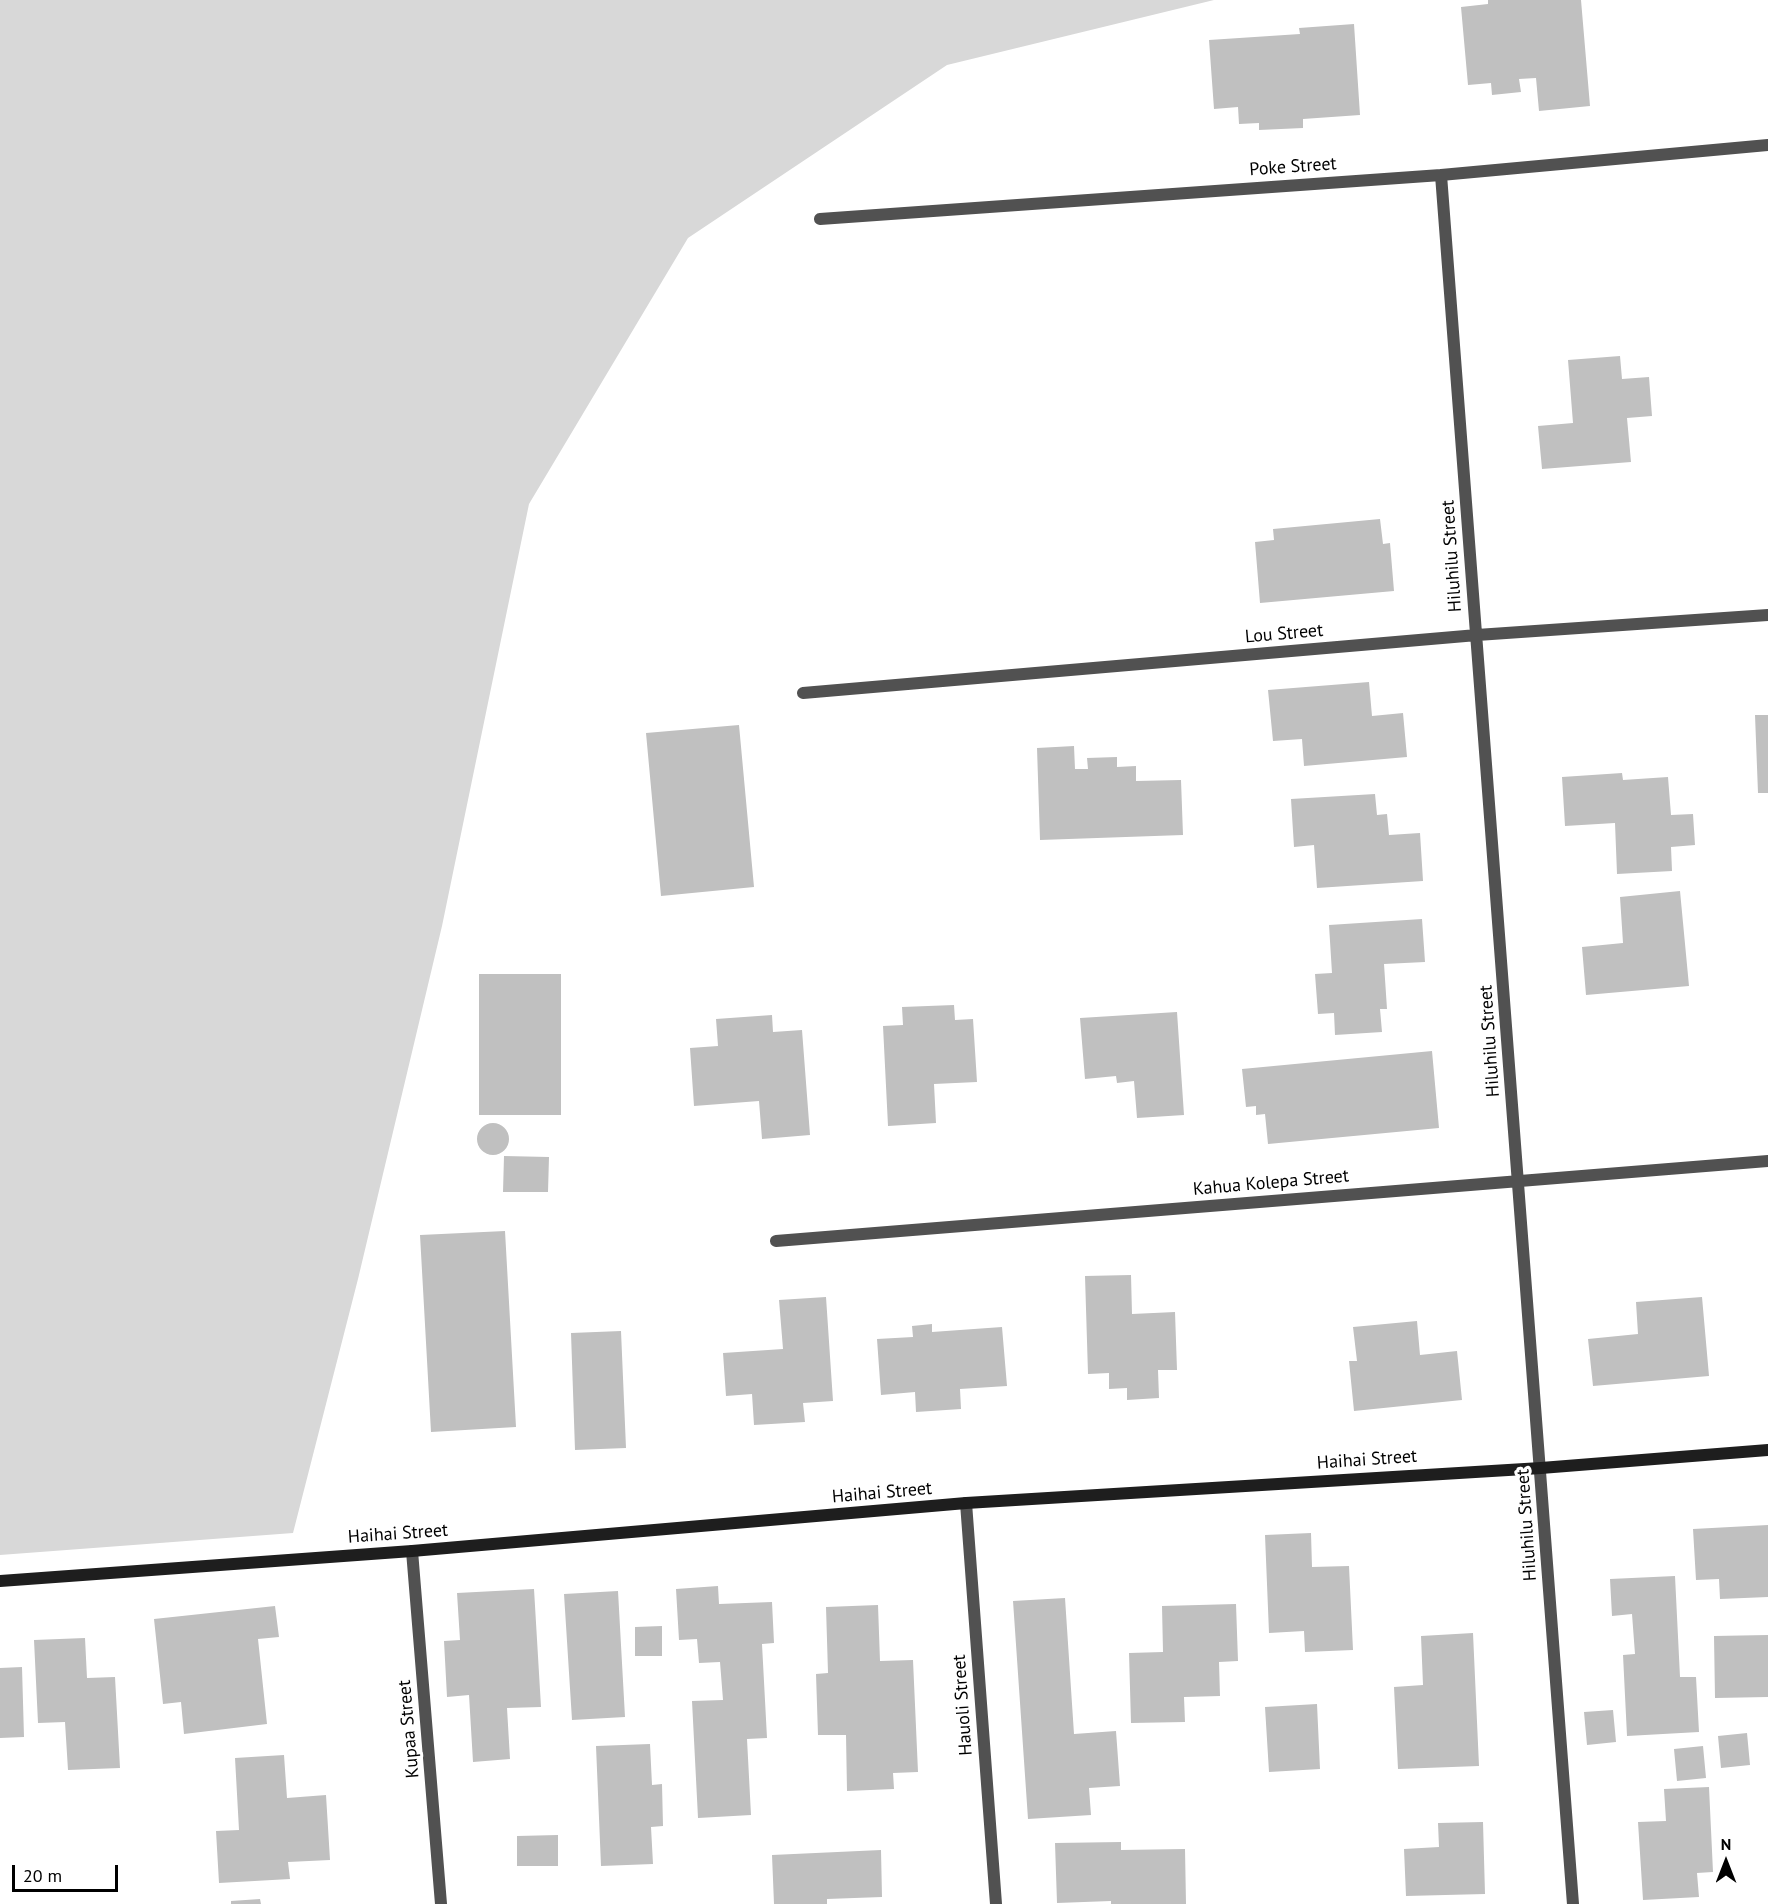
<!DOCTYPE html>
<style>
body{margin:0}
#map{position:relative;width:1768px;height:1904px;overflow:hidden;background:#fff;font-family:"PT Sans",sans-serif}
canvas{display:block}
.north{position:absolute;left:1696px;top:1832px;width:60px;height:60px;-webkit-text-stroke:4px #fff;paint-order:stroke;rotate:0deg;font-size:16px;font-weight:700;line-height:24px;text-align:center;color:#000}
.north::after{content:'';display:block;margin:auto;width:21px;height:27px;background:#000;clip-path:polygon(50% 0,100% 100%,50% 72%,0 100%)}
.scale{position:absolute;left:12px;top:1865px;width:106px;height:27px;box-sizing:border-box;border:3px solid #000;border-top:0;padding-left:8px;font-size:18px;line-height:21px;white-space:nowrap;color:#000;-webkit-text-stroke:4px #fff;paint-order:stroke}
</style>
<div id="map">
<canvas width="1768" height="1904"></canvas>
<div class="north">N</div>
<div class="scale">20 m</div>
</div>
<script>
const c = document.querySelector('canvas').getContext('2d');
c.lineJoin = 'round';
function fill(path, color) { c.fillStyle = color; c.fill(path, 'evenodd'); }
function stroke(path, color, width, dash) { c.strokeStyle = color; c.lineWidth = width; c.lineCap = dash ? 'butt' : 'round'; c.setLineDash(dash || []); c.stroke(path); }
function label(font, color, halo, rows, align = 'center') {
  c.font = font + ' "PT Sans",sans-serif'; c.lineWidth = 6; c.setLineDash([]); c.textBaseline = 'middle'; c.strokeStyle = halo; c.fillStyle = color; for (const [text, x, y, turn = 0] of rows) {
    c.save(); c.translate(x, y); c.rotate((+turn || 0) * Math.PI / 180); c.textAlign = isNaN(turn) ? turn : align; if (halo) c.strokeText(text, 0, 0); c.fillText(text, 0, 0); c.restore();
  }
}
const green = new Path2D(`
 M0,0H1214L947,65L688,238L529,504L442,926L358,1279L293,1533L0,1555Z`);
const building = new Path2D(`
 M1488,0H1581L1590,106L1539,111L1536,78L1519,79L1521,92L1492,95L1491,83L1468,85L1461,7L1488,4Z
 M1354,24L1360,115L1303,119V128L1259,130V123L1239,124L1238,107L1214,109L1209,40L1300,34L1299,28Z
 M1620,356L1622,379L1649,377L1652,416L1627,418L1631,462L1542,469L1538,426L1573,423L1568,360Z
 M1380,519L1383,544L1390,543L1394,591L1260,603L1255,542L1274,540L1273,529Z
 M1369,682L1372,716L1403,713L1407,757L1304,766L1302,739L1273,741L1268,690Z
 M1755,715H1768V793H1758Z
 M739,725L754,887L661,896L646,733Z
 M1074,746L1075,769H1088L1087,758L1117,757V767L1136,766V781L1181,780L1183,835L1040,840L1037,748Z
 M1622,773L1623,780L1668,777L1671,815L1693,814L1695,845L1671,847L1672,871L1617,874L1615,823L1565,826L1562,777Z
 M1375,794L1377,815L1387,814L1389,835L1420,833L1423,881L1317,888L1314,845L1294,847L1291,799Z
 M1680,891L1689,986L1586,995L1582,947L1623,943L1620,897Z
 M1422,919L1425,962L1384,964L1387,1009H1380L1382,1032L1335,1035L1334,1013L1318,1014L1315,974L1332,973L1329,925Z
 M479,974H561V1115H479Z
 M954,1005L955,1020L973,1019L977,1082L934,1084L936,1123L888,1126L883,1026L903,1025L902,1007Z
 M1177,1012L1184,1115L1137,1118L1134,1081L1117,1083L1116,1076L1085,1079L1080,1018Z
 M772,1015L773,1032L802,1030L810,1135L762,1139L759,1101L694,1106L690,1048L718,1046L716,1019Z
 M1432,1051L1439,1128L1268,1144L1265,1114L1256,1115V1106L1246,1107L1242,1069Z
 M477 1139a16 16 0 1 1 32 0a16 16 0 1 1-32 0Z
 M504,1156L549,1157L548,1192H503Z
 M505,1231L516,1427L431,1432L420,1235Z
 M1131,1275L1132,1314L1175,1312L1177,1370H1158L1159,1398L1127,1400V1388L1109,1389V1373L1088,1374L1085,1276Z
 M826,1297L833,1401L803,1403L805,1422L754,1425L752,1394L726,1396L723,1353L783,1349L779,1300Z
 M1702,1297L1709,1376L1593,1386L1588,1339L1638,1334L1636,1302Z
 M1417,1321L1420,1355L1457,1351L1462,1400L1354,1411L1349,1361H1357L1353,1327Z
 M932,1324V1332L1002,1327L1007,1386L960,1389L961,1409L916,1412L915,1392L881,1395L877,1339L913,1337L912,1326Z
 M621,1331L626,1448L575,1450L571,1333Z
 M1768,1525V1597L1720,1599L1719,1579L1696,1580L1693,1529Z
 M1311,1533L1312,1567L1349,1566L1353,1650L1305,1652L1304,1631L1269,1633L1265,1535Z
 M1675,1576L1680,1677H1696L1699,1732L1627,1736L1623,1655L1635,1654L1632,1614L1612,1616L1610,1579Z
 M718,1586L719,1604L772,1602L774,1643L762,1644L767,1738L747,1739L751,1815L698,1818L692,1701L723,1700L720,1662L699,1663L697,1639L679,1640L676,1589Z
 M534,1589L541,1707L507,1708L510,1759L473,1762L469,1695L447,1697L444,1641L460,1640L457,1593Z
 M618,1591L625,1717L572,1720L564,1594Z
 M1065,1598L1074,1734L1116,1731L1120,1786L1089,1788L1091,1815L1028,1819L1013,1601Z
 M1236,1604L1238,1661L1219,1662L1220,1696L1184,1697L1185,1722L1131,1723L1129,1653L1163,1652L1162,1606Z
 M878,1605L880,1661L913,1660L918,1772L893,1773L894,1789L847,1791L846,1735H818L816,1674L828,1673L826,1607Z
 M275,1606L279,1637L258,1639L267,1724L184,1734L181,1702L163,1704L154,1619Z
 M662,1626V1656H635V1627Z
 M1473,1633L1479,1766L1398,1769L1394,1687L1423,1685L1421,1636Z
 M1768,1635V1697L1715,1698L1714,1636Z
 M85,1638L87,1678L115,1677L120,1768L68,1770L65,1722L38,1723L34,1640Z
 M22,1667L24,1737L0,1738V1668Z
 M1317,1704L1320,1769L1269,1772L1265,1707Z
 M1613,1710L1616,1742L1587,1745L1584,1712Z
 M1747,1733L1750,1765L1721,1768L1718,1736Z
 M650,1744L652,1785L662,1784L663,1826L651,1827L653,1864L601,1866L596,1746Z
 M1703,1746L1706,1778L1677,1781L1674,1749Z
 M284,1755L287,1798L326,1795L330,1860L288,1862L290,1879L219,1883L216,1831L239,1830L235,1758Z
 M1709,1787L1713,1872L1697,1873L1699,1897L1643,1900L1638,1822L1666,1821L1664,1789Z
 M1483,1822L1485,1894L1406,1896L1404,1849L1439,1847L1438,1823Z
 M558,1835V1866H517V1836Z
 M1121,1842V1850L1185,1849L1186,1904H1111V1901L1057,1903L1055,1843Z
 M881,1850L882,1897L827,1899V1904H774L772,1855Z
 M260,1899L261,1904H231V1901Z`);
const street = new Path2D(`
 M1441,175L1573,1904
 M820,219L1441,175L1768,145
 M803,693L1477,635L1768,615
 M776,1241L1768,1161
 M966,1503L996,1904
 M412,1551L441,1904`);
const secondary = new Path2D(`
 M0,1581L412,1551L966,1503L1541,1468L1768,1450`);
const streetNames = [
 ["Poke Street",1293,167,-4],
 ["Hiluhilu Street",1452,556,-94],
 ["Lou Street",1284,634,-5],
 ["Hiluhilu Street",1490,1041,-94],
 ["Kahua Kolepa Street",1271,1183,-5],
 ["Haihai Street",1367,1460,-4],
 ["Haihai Street",882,1493,-5],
 ["Hiluhilu Street",1527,1525,-94],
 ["Haihai Street",398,1534,-4],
 ["Hauoli Street",963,1705,-94],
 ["Kupaa Street",409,1729,-95]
];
fill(green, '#d8d8d8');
fill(building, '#c0c0c0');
stroke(street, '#515151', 12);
stroke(secondary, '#1e1e1e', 12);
label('18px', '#000', '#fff', streetNames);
</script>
